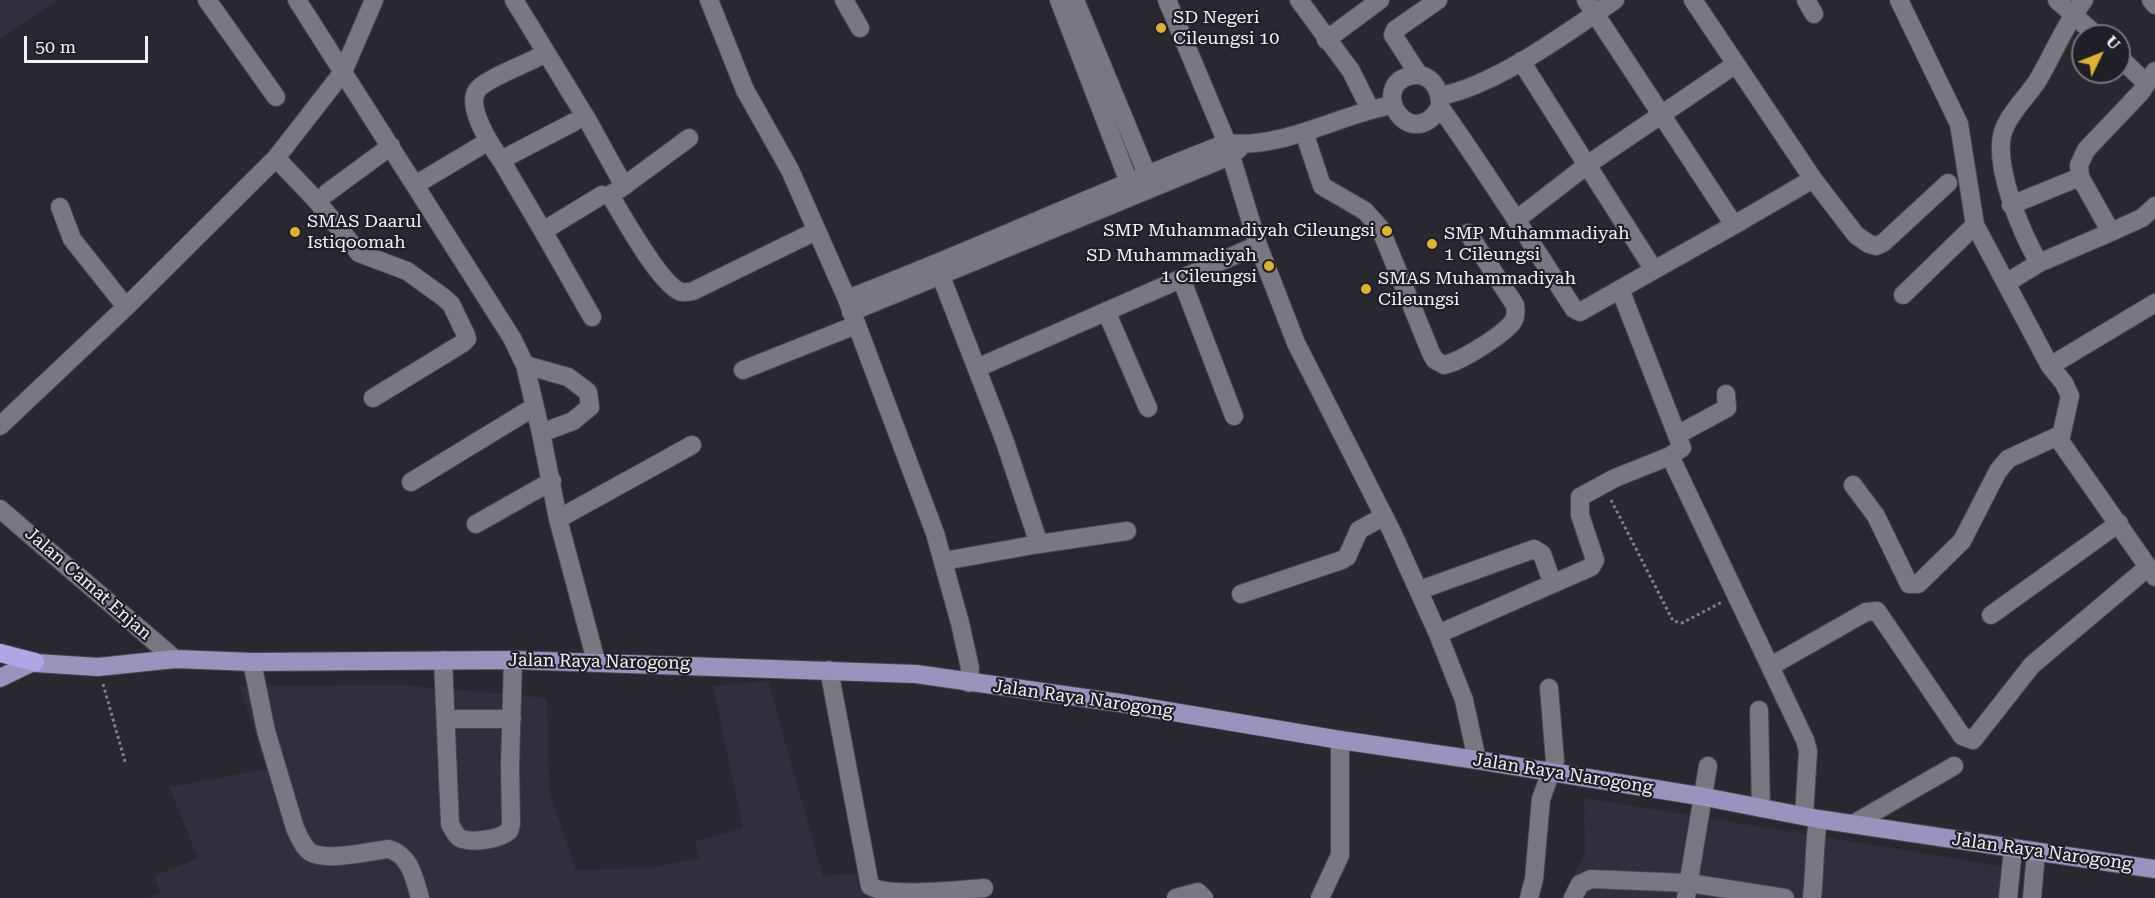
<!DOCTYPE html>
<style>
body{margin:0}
#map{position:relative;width:2155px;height:898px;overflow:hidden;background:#292831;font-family:"Roboto Serif",serif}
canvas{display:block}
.north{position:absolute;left:2071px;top:24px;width:60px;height:60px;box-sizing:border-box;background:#201f27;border:2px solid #73737a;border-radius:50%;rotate:47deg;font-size:16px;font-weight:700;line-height:24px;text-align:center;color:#f0f0f6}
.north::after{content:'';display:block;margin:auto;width:21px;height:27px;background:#dbb333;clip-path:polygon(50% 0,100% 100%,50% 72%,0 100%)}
.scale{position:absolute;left:24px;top:36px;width:124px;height:27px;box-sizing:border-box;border:3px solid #f0f0f6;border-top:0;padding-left:8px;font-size:18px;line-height:21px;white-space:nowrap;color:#f0f0f6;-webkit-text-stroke:4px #201f27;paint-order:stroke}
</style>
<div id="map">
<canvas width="2155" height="898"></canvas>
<div class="north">U</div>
<div class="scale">50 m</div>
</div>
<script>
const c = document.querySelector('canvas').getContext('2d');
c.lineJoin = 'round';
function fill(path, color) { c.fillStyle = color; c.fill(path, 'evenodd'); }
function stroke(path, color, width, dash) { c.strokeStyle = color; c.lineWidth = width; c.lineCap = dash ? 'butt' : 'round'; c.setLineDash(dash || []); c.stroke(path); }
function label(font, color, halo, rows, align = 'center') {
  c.font = font + ' "Roboto Serif",serif'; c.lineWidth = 4.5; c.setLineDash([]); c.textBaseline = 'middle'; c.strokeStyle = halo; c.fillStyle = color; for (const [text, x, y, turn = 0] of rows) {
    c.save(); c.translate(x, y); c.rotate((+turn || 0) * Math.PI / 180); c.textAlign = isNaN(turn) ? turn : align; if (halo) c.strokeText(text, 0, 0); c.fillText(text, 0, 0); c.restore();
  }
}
const built = new Path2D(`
 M0,0H60L0,38Z
 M768,681L823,876L875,872L880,898H147L161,893L154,876L198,858L169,787L267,769L240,686L402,685L547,698L549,790L576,870L652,868L699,858L695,841L743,828L713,686Z
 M1584,798L1720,820L2006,867L1999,898H1562L1585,853Z`);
const path = new Path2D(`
 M1611,500L1673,621L1682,623L1722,602
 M103,684L126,765`);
const minor = new Path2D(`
 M207,0L276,97
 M297,0L512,338L525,365L541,433
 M514,0L588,121L624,186L610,195C622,215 659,282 679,291C682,293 688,292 693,291L816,231
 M709,0L745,90L790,170L847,299L935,533L960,623L970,668L969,683
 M844,0L860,28
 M1059,0L1132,190
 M1075,0L1151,184
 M1167,0L1227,143L1258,245L1296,343L1392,532L1438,634L1464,700L1477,760
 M1299,0L1351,71L1370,109
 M1586,0L1734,225L1813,179
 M1693,0L1813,179L1856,235L1869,244L1876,246L1883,243L1948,183
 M1806,0L1814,14
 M1899,0L1959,124L1975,225L2050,366L2064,383L2070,396L2060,441L2155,577
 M2057,0L2097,36
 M2151,0L2155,5
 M1326,40L1380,0
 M538,57C520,67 494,75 479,88C463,103 491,146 501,160L574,122
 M2119,57L2146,83
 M1521,61L1587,165L1736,64
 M1419,75L1393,35L1395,30L1438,0
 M1440,96C1495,86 1568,32 1615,0
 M1440,107C1411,155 1368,88 1409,76C1430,70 1441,89 1440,107C1487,173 1530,241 1574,309L1580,312L1654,270L1587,165L1516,220
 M1304,132L1322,186L1365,211L1380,228L1431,353L1435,360L1444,365C1460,362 1501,336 1512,323C1516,318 1516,311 1515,305L1468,233
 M276,158L316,200L359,253L407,271L443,297L451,304L466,335L467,339L463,343L373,398
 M501,160L543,231
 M415,185L487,142
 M624,186L689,138
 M327,193L391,146
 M2011,205L2080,177
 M60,207L72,239L126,307
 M2111,232L2142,218L2155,206
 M2039,263L2111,232L2080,177L2079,165L2086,150L2141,92L2155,71
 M937,266L1004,439L1039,544L1127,531
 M1654,270L1734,225
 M1181,278L1234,416
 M2008,282L2039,263C2022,234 1991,162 2004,129C2011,111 2028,96 2038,80C2054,53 2065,24 2084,0
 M1620,289L1682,448L1670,456L1805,740L1808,751L1804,816
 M1903,295L1975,225
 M847,299C975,250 1099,192 1227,143C1284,149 1338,115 1392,105
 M1106,311L1148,408
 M851,312L1230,156L1239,149
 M592,317L543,231L602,195
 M525,365L568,377L588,392L590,407L573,421L541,433L558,519L596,661
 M2050,366L2155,303
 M977,368L1258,245
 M743,370L856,325
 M0,426L126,307L276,158L343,72L374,0
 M1677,435L1727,408L1726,394
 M411,482L534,407
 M1853,485L1876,516L1909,584H1918L1962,541L1998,471L2008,459L2060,435
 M0,509L175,659
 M558,519L692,445
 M476,524L552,481
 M944,561L1039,544
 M1420,590L1534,549L1542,554L1552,582
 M1241,594L1342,560L1347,557L1359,530L1383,517
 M1991,615L2119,523
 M1438,634L1591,567L1595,560L1580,515V497L1615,478L1670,456
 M443,660L450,824C453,829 456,837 462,839C474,843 500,839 509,831L511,824L510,766L513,660
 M252,662L266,731L295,828C299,836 303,847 310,852C327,862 369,851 389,849C411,856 414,878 420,898
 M1771,666L1866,612L1877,611L1962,736L1973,740L2032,665L2147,568
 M829,670L870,886C890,898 958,890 984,888
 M1759,710L1761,808
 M447,719H512
 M1853,824L1954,766
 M1176,898L1198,892L1204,898
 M1320,898L1340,855V740
 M1529,898L1534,879L1541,799L1555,761L1549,688
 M1573,898L1580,884L1591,879L1689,883L1785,898
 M1686,898L1708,766
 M1812,898C1815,871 1814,846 1818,819
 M2008,898L2013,849
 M2032,898L2036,853`);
const major = new Path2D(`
 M20,662L98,667L175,659L252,662L513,660L916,674L1120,703L1340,740L1477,760L1705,797L1818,819L2155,869
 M0,678L33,662`);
const highway = new Path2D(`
 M0,653L35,662`);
const markers = [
 [1161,28,6,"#dbb333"],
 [1387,231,6,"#dbb333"],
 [295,232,6,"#dbb333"],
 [1432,244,6,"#dbb333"],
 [1269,266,6,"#dbb333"],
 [1366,289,6,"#dbb333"]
];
const poiNames = [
 ["SD Negeri",1173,18],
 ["Cileungsi 10",1173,39],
 ["SMAS Daarul",307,222],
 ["Istiqoomah",307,243],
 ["SMP Muhammadiyah Cileungsi",1375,231,"right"],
 ["SMP Muhammadiyah",1444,234],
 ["1 Cileungsi",1444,255],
 ["SD Muhammadiyah",1257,256,"right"],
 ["1 Cileungsi",1257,277,"right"],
 ["SMAS Muhammadiyah",1378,279],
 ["Cileungsi",1378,300]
];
const streetNames = [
 ["Jalan Camat Enjan",88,584,41],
 ["Jalan Raya Narogong",599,662,1],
 ["Jalan Raya Narogong",1083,699,8],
 ["Jalan Raya Narogong",1563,774,9],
 ["Jalan Raya Narogong",2042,852,8]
];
fill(built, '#312f3e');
stroke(minor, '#47474e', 20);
stroke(major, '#47474e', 20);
stroke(highway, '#47474e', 20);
stroke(path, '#7f7e86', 3, [3, 3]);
stroke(minor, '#787782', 18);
stroke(major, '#9a93be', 18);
stroke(highway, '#b0a6e6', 18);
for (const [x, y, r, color] of markers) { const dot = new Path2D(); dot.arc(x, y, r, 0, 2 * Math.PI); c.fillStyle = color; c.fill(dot); stroke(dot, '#201f27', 2); }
label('18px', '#f0f0f6', '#201f27', poiNames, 'left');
label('18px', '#f0f0f6', '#201f27', streetNames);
</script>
